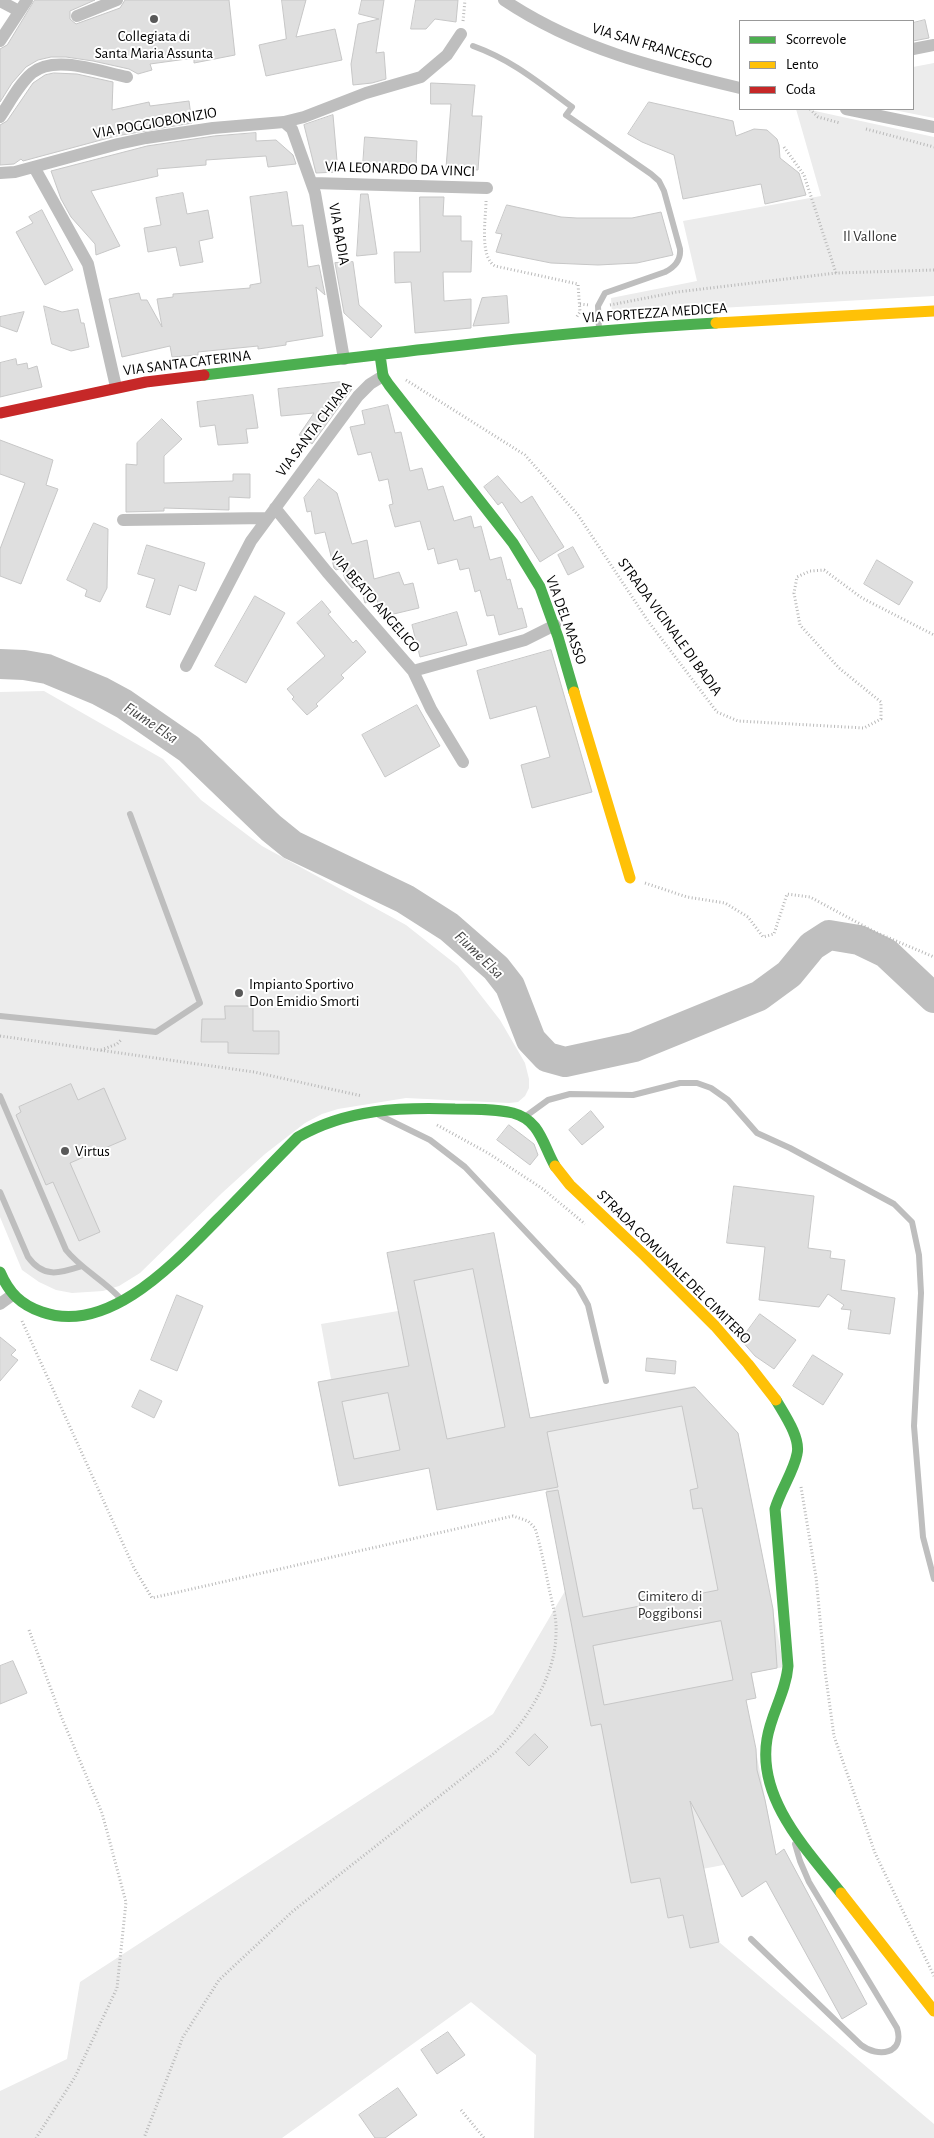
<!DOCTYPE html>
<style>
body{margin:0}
#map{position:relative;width:934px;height:2138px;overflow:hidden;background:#fff;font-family:"Alegreya Sans",sans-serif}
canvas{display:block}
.legend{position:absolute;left:739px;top:20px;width:175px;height:90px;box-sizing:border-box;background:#fff;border:1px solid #999;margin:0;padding:6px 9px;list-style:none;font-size:15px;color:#000}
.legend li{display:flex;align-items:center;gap:10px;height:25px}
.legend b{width:25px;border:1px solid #999}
</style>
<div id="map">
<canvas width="934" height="2138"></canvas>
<ul class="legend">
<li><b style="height:6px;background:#4caf50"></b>Scorrevole</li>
<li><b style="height:6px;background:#ffc107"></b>Lento</li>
<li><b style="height:6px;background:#c62828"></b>Coda</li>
</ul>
</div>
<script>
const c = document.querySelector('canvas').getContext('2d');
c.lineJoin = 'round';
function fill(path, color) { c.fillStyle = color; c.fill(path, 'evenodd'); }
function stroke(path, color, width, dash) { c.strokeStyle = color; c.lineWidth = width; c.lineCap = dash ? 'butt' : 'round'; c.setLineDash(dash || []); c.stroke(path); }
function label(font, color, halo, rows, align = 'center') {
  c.font = font + ' "Alegreya Sans",sans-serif'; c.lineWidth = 4; c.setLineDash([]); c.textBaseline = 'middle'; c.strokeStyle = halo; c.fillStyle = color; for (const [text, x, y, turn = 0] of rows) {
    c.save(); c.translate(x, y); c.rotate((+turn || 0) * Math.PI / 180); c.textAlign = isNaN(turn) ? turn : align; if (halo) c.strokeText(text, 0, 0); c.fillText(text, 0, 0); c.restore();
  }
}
const green = new Path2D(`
 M934,63V118L889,109H913V67Z
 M796,109H806L934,137V296L612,314L611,298L697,281L683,221L821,196Z
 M44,691L163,759L201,800L262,846L406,925L458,966L500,1020L525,1063L529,1079V1088L525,1096L518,1102L509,1103L406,1098L338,1109L322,1114L305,1123L265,1154L222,1193L140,1273L119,1286L103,1291L72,1293L56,1290L39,1282L22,1270L0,1217V692Z
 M494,1233L530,1418L694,1386L738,1433L784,1667L752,1673L756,1698L746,1700L776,1855L660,1877L668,1918L683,1915L690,1948L719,1942L934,2124V2138H534L536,2055L471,2002L282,2138H0V2091L67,2059L80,1982L493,1714L565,1591L546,1489L429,1468L339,1486L318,1382L331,1379L321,1324L398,1311L387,1253Z`);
const river = new Path2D(`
 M0,664L24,665L47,669L100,691L124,704L189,749L271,828L292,845L405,899L449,927L496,968L510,986L531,1040L547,1057L565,1062L634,1047L759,996L789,974L812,946L829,935L859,940L886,953L934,998`);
const building = new Path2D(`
 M35,0H95L70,11V19L76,24L120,8L125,0H229L235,55L194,63V58L150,64L152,70L138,74L129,69L93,61L66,57H51L38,60L26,67L12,83L0,102V49L7,45Z
 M282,0H306L296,37L335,29L342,60L266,76L259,45L286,39Z
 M362,0H384L376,53L384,52L386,79L372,83L353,85L351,64L358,24L379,19L359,14Z
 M416,0H458L456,22L435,19L426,29H411Z
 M925,20L929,38L913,41V23Z
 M54,73L77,74L113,82L112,110L149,102L150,106L189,101L192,123L116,136L23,161L21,159L14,164L0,165V125L7,121L33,83L45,75Z
 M431,83L475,85L472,116H482L478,170L446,168L451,104H431Z
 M649,102L733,121L736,136L754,129L767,130L777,139L779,145L780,158L799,173L806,195L765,204L761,184L683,199L674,155L642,142L628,134Z
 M333,115L338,172L316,173L304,125Z
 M256,133V141L276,140L293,155L296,164L268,167L266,156L206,160V165L157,169L158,176L91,191L120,246L96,255L95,244L71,217L61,199L51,171L147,146L214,136Z
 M365,137L417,141L416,169L363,166Z
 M287,192L292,226L303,225L308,267L319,265L325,295L316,287L323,336L286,342V345L258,349V346L198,352V355L172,357L170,346L122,357L109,299L139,293L141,300H147L162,327L157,299L173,297V294L250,288V285L261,283L250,197Z
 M183,193L187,214L208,210L213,238L199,241L203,262L180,266L176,247L148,252L144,228L161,225L156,198Z
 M361,194H368L377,254L357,256Z
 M420,197H444L443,216H461V241H472L471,272H443L444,301L471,299V328L415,333L411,282L395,283L394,252H420Z
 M507,205L561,217L577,218H632L661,212L673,255L637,263L598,265L551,263L496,252L502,234L496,233Z
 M42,210L73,270L45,285L16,232L33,223L29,217Z
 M353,262L359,305L382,326L371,338L344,313L335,263Z
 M507,296L509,323L473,326L482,298Z
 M44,306L62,312L78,309L81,323H84L89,347L71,351L52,344Z
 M24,312L17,332L0,326V317Z
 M16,359L17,365L27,363L28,369L37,366L42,387L0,397V363Z
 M340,382L352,389L312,444L299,435L314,413L281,416L278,389Z
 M253,395L258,428L246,429L248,443L218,445L215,425L200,427L197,402Z
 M388,405L395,433L401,432L410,471L422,468L428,490L443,486L454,521L471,516L474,528L481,526L490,560L501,557L507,580L510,579L518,609L522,608L527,627L499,635L494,615L487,616L480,590L475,592L469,568L460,570L457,559L438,564L434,548L428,550L420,521L395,527L389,505L393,504L388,479L379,481L371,452L358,455L350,427L365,424L362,411Z
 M162,419L182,439L164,456V483L233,481V474H250V498L229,497V510L164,508V511L126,512V464L137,465V443Z
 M0,440L53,460L46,485L58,489L21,584L0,576V549L25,483L0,474Z
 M498,476L521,503L532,496L564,547L540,562L502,502L498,505L484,487Z
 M319,479L337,493L352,544L367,540L374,579L399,572L404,585L413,583L419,608L381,617L377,599L365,603L360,586L352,588L346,581L341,568L336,570L334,568L325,532L315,534L311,511L307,512L304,498Z
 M94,523L108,529L107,588L100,602L85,596L87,590L67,580Z
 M147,545L205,563L196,591L179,585L170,615L146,607L155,579L138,574Z
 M573,547L584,567L568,575L558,555Z
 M877,560L913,582L899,605L864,584Z
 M255,596L285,613L246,683L215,666Z
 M322,601L331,612L328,614L353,643L356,640L366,652L341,675L344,678L316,704L318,706L307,715L292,699L294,697L287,689L325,656L297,623Z
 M457,612L467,645L420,657L412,625Z
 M551,650L592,792L532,808L521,765L550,757L536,706L490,719L477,671Z
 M417,705L440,746L385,777L362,735Z
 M225,1006H253V1031H279V1054L228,1053V1042H201L202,1019H225Z
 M71,1084L78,1100L104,1088L126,1139L70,1163L100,1232L79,1241L53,1182L46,1185L16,1115L21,1112L19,1107Z
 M591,1111L604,1127L582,1145L569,1130Z
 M509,1125L534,1144L538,1155L530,1165L497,1140Z
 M734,1186L814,1196L808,1248L831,1251L830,1258L845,1260L841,1290L895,1298L890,1334L848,1329L851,1310L841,1309L844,1305L828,1294L819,1307L759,1300L765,1247L727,1243Z
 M494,1233L530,1418L695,1387L738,1433L773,1609L777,1666V1668L751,1673L756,1698L746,1700L756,1749L757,1770L765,1800L776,1855L784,1849L867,2004L842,2019L766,1881L742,1897L690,1801L719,1942L690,1948L683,1915L668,1918L660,1878L631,1883L601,1724L591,1726L546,1492L558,1490L583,1617L640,1606L639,1597L661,1593L663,1601L718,1590L702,1508L693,1509L690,1490L698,1488L682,1406L547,1432L558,1487L437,1510L429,1468L339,1486L318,1382L409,1366L387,1253ZM473,1269L505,1427L447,1439L414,1281ZM388,1393L400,1450L354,1459L342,1402ZM721,1621L733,1680L604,1705L593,1646Z
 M177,1295L203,1306L177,1371L151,1360Z
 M760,1314L796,1340L774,1369L755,1356L741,1340Z
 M0,1337L16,1350L11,1355L18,1360L0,1381Z
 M813,1355L843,1374L823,1405L793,1386Z
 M647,1358L676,1361L675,1374L646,1371Z
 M140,1390L162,1401L154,1418L132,1407Z
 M13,1661L27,1693L0,1704V1666Z
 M535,1734L548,1747L529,1766L516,1753Z
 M448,2032L465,2055L437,2074L421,2050Z
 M398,2088L417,2115L385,2138H375L359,2115Z`);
const path = new Path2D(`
 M463,21L465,0
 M810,109L818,117L840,123
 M866,129L934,147
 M784,147L804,175L836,273
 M486,201C486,217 479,257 495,266L578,284L580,312L576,318
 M580,304L589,305
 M610,305L677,292L836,273L934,270
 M406,380L525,455L578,515L648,621L717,712L738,721L864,728L881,719V702L839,668L800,625L794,593L797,577L810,571L824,570L862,598L934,635
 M645,883L687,897L725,903L748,917L763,937L774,934L787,894L810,897L875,932L934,957
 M0,1036L254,1072L362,1096
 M101,1050L117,1044L122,1039
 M437,1125L488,1153L543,1189L585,1224
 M22,1321L134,1568L152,1598L513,1516L528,1521L535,1528C541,1548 545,1568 549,1588C552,1603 557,1618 556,1633C556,1677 524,1726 492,1755L293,1911L219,1980L183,2037L144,2138
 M801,1487L816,1577L825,1671L834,1736L875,1853L934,1976
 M29,1630L61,1716L102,1813L126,1902L117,1988L75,2077L36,2138
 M461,2110L484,2138`);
const lane = new Path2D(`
 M473,46C512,60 538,82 572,107L566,115L651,174L659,181L664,191L680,249C681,260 675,267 665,272L605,293L598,306L599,330
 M0,1016L156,1032L200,1003L130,814
 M0,1096L66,1250C81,1269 104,1280 121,1299
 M379,1115L430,1140L465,1167L578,1287L588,1305L606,1381
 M526,1116L548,1100L570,1094L633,1095L680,1083H697L711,1088L728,1100L757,1133L790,1148L894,1204L912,1222L919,1255L921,1293L914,1426L923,1537L934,1579
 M0,1192L28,1257C44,1279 60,1273 82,1266
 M751,1939L861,2045C878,2058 905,2054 897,2028L809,1882L800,1861L795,1844`);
const street = new Path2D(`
 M504,0C577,49 656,68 740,88
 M0,1L19,11
 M77,16L117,0
 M0,41L27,0
 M913,49L934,45
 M846,109L934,127
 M0,117C10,102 19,84 32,73C55,54 101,72 127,77
 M284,122L292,129L315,193L344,359
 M34,167L88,264L116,387
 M0,173L15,172L118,144L146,138L213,128L284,122L304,117L366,93L421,77L447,55L461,34
 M313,183L487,188
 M275,508L327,572L413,671L431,709L463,762
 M123,520L267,518
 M186,666L251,541L358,396L370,384L383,376
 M413,671L525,640L555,625
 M0,1304L11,1296`);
const fast = new Path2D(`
 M380,355L383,376L389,385L513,543L540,587L558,637L574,692
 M204,375C374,356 544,332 716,323
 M0,1272C9,1293 21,1305 42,1312C109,1336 176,1261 218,1219C245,1192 271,1164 298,1137C347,1109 400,1107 455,1109C475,1109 495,1109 513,1113C540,1120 543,1145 555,1166
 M776,1400C784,1414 801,1438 797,1454C794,1471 780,1491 775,1509L788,1666C786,1692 771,1714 767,1739C757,1799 807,1850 841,1893`);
const slow = new Path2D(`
 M716,323L934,311
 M574,692L630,878
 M555,1166L570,1185L645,1256L715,1326L748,1364L776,1400
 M841,1893L934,2011`);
const jam = new Path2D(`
 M0,413L146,382L204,375`);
const markers = [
 [154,19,5,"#595959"],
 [239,993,5,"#595959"],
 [65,1151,5,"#595959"]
];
const poiNames = [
 ["Collegiata di",154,36,"center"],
 ["Santa Maria Assunta",154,53,"center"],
 ["Impianto Sportivo",249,984],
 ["Don Emidio Smorti",249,1001],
 ["Virtus",75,1151]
];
const streetNames = [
 ["VIA SAN FRANCESCO",652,46,17],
 ["VIA POGGIOBONIZIO",155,123,-10],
 ["VIA LEONARDO DA VINCI",400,169,2],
 ["VIA BADIA",339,234,80],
 ["VIA FORTEZZA MEDICEA",655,313,-4],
 ["VIA SANTA CATERINA",187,363,-7],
 ["VIA SANTA CHIARA",314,429,-53],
 ["VIA BEATO ANGELICO",375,602,49],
 ["VIA DEL MASSO",566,620,70],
 ["STRADA VICINALE DI BADIA",670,627,54],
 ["STRADA COMUNALE DEL CIMITERO",674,1267,45]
];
const parkNames = [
 ["Il Vallone",870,236],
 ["Cimitero di",670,1596],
 ["Poggibonsi",670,1613]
];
const waterNames = [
 ["Fiume Elsa",151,723,34],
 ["Fiume Elsa",479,955,44]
];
fill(green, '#ececec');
stroke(river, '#bfbfbf', 30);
fill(building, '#dfdfdf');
stroke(building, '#c7c7c7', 1);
stroke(path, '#b9b9b9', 3, [1, 2.5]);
stroke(lane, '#bebebe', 6);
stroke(street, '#bebebe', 12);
stroke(fast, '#4caf50', 11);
stroke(slow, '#ffc107', 11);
stroke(jam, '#c62828', 11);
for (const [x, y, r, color] of markers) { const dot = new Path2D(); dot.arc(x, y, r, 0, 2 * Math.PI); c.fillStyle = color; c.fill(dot); stroke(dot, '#fff', 2); }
label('15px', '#000', '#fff', poiNames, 'left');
label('15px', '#000', '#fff', streetNames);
label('15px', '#333', '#fff', parkNames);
label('italic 16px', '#444', '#fff', waterNames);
</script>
